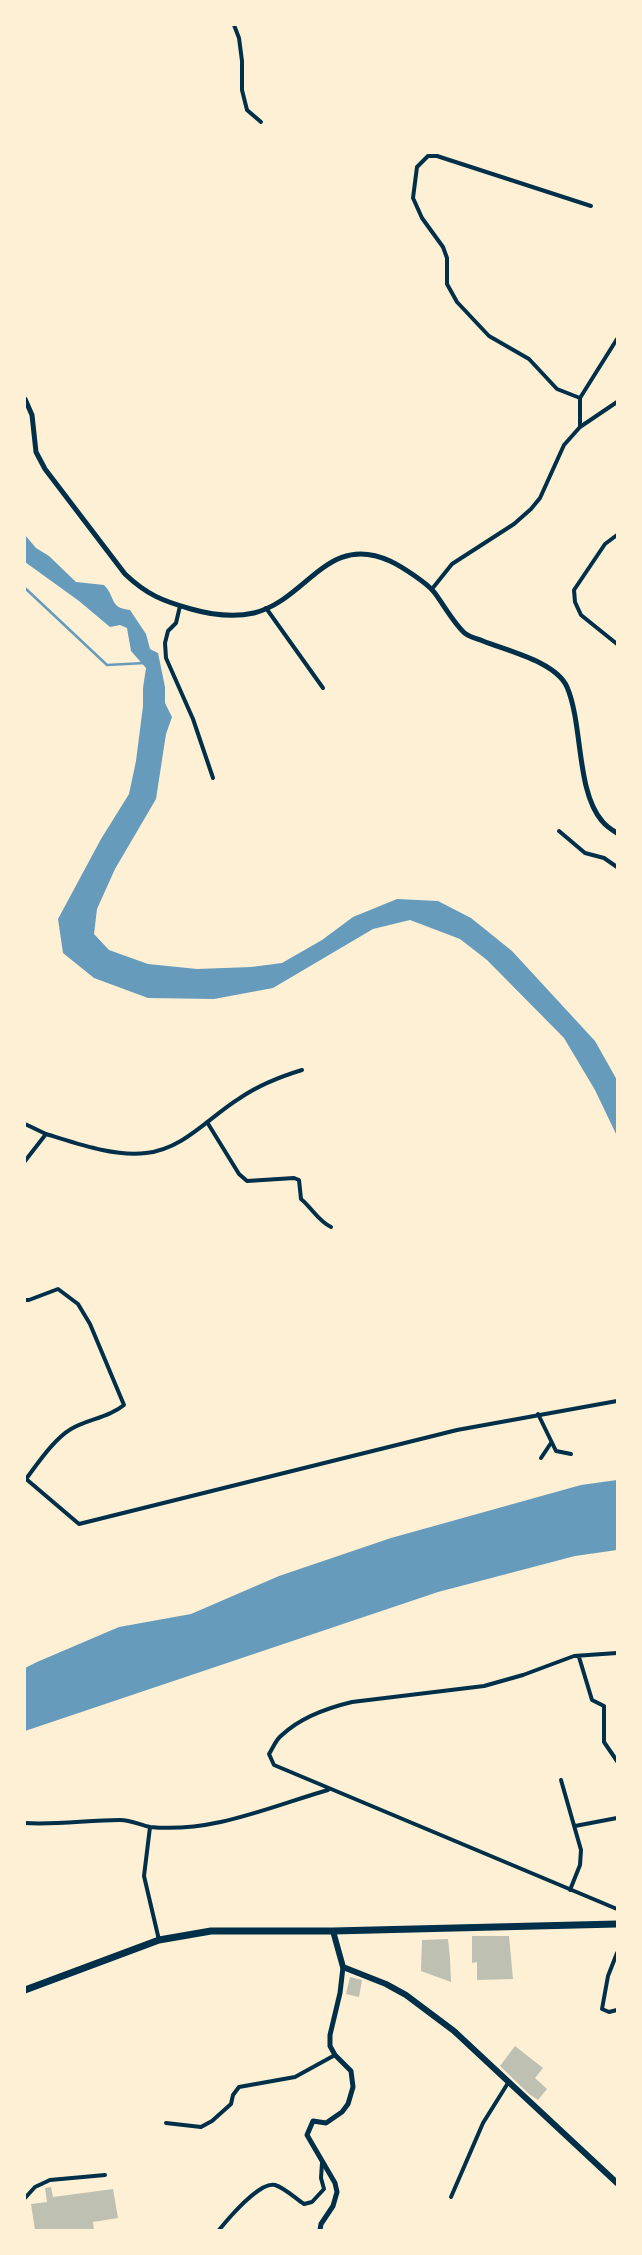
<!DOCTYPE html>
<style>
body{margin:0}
#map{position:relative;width:642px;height:2255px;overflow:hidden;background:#fdf0d5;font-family:"Noto Serif",serif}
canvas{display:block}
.frame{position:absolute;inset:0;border:26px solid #fdf0d5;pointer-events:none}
</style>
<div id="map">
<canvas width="642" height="2255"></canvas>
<div class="frame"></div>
</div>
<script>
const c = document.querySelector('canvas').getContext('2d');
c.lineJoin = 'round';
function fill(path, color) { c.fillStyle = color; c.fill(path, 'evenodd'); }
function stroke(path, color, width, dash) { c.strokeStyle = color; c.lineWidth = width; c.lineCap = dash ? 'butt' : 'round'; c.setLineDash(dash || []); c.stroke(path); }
const water = new Path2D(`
 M25,535L36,548L49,556L76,582L104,585C116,597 109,608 130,610L146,634L150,649L158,653L165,687V703L172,717L166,734L156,799L115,869L97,909L94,934L109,950L148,964L197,969L251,967L282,963L322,940L353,917L397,899L438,901L471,918L512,951L595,1041L617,1080V1136L595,1090L564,1038L487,960L460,939L410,920L373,929L273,988L214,999L148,998L94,978L63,953L58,919L101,839L129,794L136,761L143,706V688L146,668L131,651L127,628L120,625L110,627L79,601L25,562Z
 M617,1480V1550L575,1556L438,1592L25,1731V1668L37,1662L119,1627L191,1614L279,1576L391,1538L581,1485Z`);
const stream = new Path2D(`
 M25,588L107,665L145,663`);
const building = new Path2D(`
 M472,1936H509L513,1979L477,1980V1962L472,1963Z
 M448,1939L450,1958L451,1982L421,1971L422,1940Z
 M350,1977L362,1980L359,1997L346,1994Z
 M515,2046L543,2068L535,2078L547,2089L538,2100L529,2094L500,2066Z
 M51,2187L53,2197L113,2189L118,2218L93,2222L94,2230H35L31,2204L47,2202L45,2188Z`);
const minor = new Path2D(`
 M234,25L239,38L242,61V90L247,110L261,122
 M580,398L557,389L529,359L489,336L457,302L447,284V258L443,247L422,218L413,198L417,167L428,156H437L591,206
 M580,426V398L617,339
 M617,535L605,544L574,590L575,602L581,615L617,644
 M432,589L452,564L514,524L531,509L540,498L564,445L580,427L617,402
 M180,606L176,623L168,631L165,643L166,658L193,719L213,778
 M266,608L323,688
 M559,831L585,853L604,858L617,867
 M207,1122L239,1174L247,1181L294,1178L299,1180L301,1199C312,1208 318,1221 331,1227
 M25,1124L46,1134
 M25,1161L46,1134C76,1143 114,1157 146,1153C184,1149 209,1117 240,1098C259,1085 279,1077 302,1070
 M25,1300H29L58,1289L78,1304L90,1324L124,1405C108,1418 88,1419 71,1429C54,1439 38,1463 26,1479
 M538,1414L556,1451L571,1454
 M541,1458L551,1443
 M25,1478L79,1524L457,1430L617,1401
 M617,1653L574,1656L523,1675L484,1686L352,1702C327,1708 301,1717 282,1735C276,1739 273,1748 269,1754L274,1765L617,1909
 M579,1657L592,1700L604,1706V1742L617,1761
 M561,1780L581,1850L580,1865L570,1890
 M25,1823C57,1825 88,1820 120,1820C131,1820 140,1825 150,1827
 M575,1826L617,1818
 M159,1940L144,1876L150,1827C213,1833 269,1807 328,1790
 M617,1953L608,1976L602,2009L609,2012L617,2010
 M166,2123L201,2127L212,2121L231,2104L233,2095L239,2087L295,2077L335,2055
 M451,2197L483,2123L508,2083
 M25,2198L35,2187L50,2180L105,2175
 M219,2230C228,2219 260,2181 275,2185C285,2188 296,2199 304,2204L312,2202L324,2189L321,2178L322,2163`);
const tertiary = new Path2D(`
 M25,399L32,415L36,452L45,469L125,574C147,595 163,601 191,609C212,615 232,618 254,613C307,600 327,532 390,561C401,566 427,583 434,592C442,602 456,627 466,634C470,637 478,639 483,641C508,651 556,662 567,687C583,724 576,791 602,821C606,826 612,830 617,833
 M320,2230L321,2224L333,2206L337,2192L335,2183L307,2135L313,2121L326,2123L342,2112L348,2104L353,2087L351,2071L335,2055L330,2046V2035L340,1993L343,1967`);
const primary = new Path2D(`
 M333,1931L343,1967L386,1984L406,1995L454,2031L617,2183`);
const trunk = new Path2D(`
 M25,1990L159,1940L211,1931H333L617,1924`);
fill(water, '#669bbc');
stroke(stream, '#669bbc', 2.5);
fill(building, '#bec0b2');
stroke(minor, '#003049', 4);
stroke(tertiary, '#003049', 5);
stroke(primary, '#003049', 6);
stroke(trunk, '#003049', 7);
</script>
